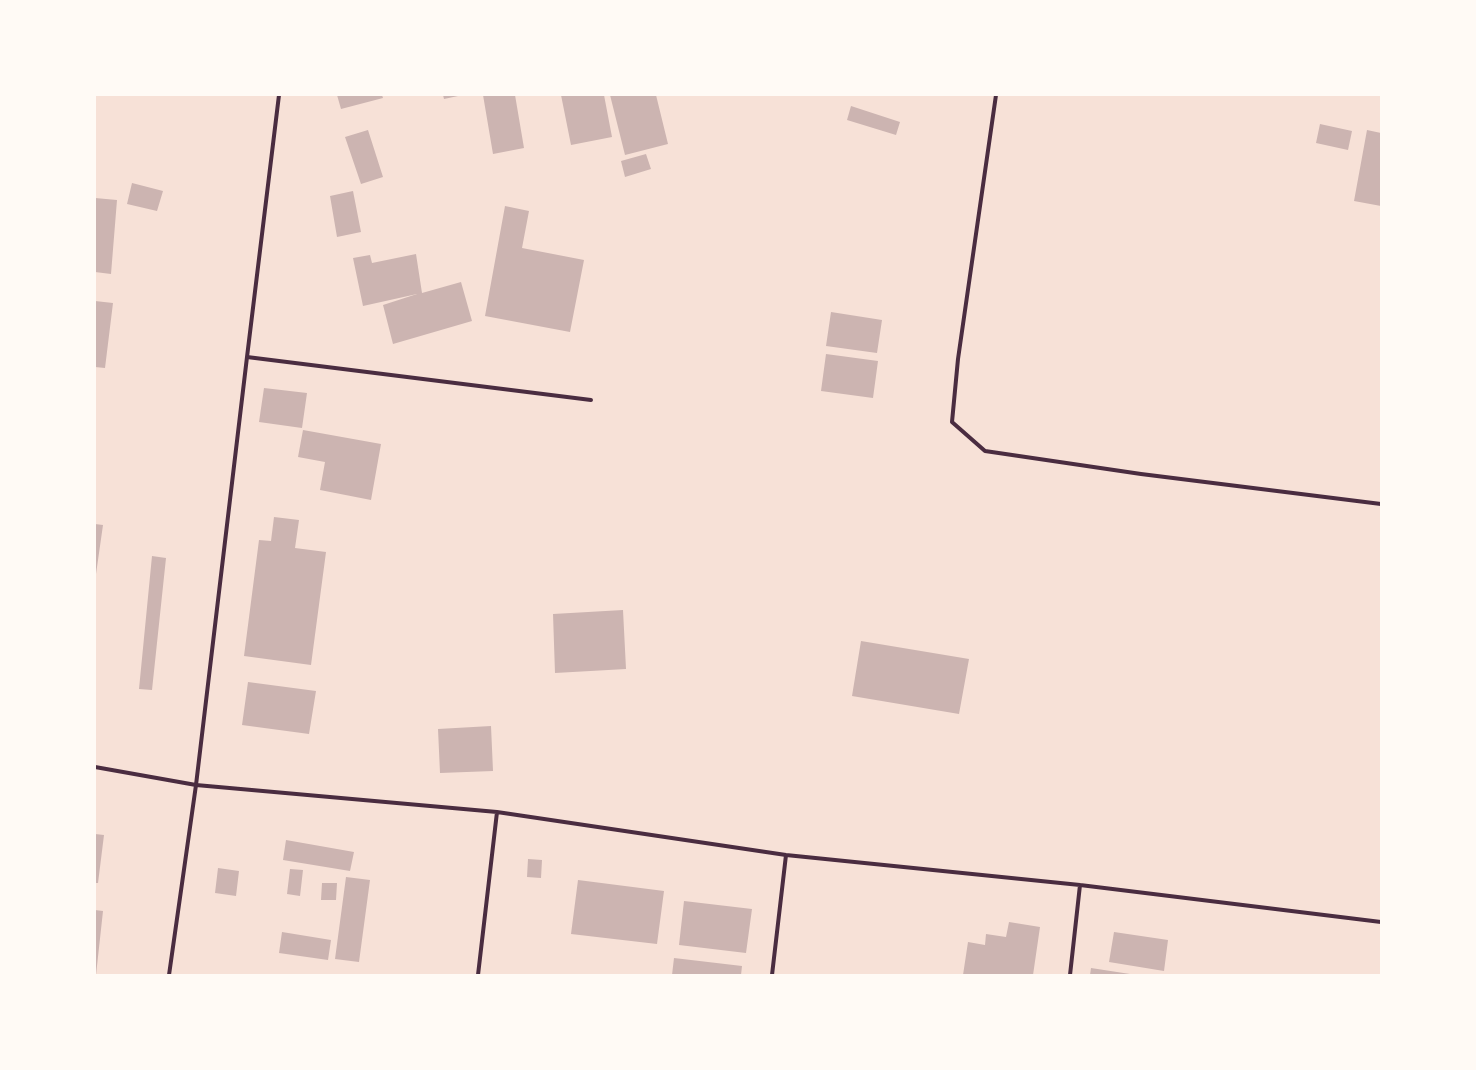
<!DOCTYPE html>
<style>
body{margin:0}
#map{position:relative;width:1476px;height:1070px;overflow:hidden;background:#f7e1d7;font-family:"IBM Plex Sans",sans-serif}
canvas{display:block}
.frame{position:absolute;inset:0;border:96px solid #fffaf5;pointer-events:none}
</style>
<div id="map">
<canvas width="1476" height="1070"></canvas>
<div class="frame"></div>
</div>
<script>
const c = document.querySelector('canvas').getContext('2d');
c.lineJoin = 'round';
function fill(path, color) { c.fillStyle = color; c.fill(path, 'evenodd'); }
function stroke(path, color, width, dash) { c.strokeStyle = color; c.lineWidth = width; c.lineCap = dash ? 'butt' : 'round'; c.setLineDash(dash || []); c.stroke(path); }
const building = new Path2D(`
 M337,95H382L383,98L341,109Z
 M443,95H458V96L444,99Z
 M483,95H515L524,148L493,154Z
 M561,95H604L612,137L571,145Z
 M610,95H656L668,144L625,155Z
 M851,106L900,122L896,135L847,120Z
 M1320,124L1352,131L1348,150L1316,143Z
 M368,130L383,177L361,184L345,137Z
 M1367,130L1381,133V206L1354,201Z
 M646,154L651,169L625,177L621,161Z
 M132,183L163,191L157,211L127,204Z
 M353,191L361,232L337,237L330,196Z
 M95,198L117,200L111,274L95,272Z
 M505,206L529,211L522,248L584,260L570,332L485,316Z
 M416,254L422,293L461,282L472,321L393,344L383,305L417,294L363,306L353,258L370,255L372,263Z
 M95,301L113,303L105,368L95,367Z
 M831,312L882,320L877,353L826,346Z
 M826,354L878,361L873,398L821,391Z
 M264,388L307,393L302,428L259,422Z
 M303,430L381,444L371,500L320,490L325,462L298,457Z
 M274,517L299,520L295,548L326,552L311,665L244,656L259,540L271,541Z
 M95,524L103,525L96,574H95Z
 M152,556L166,558L152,690L139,689Z
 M623,610L626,669L555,673L553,614Z
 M861,641L969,659L959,714L852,696Z
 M248,682L316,691L309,734L242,725Z
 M491,726L493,771L440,773L438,729Z
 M95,834L104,835L98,883H95Z
 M286,840L354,852L350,871L283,860Z
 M528,859L542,860L541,878L527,877Z
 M218,868L239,871L236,896L215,893Z
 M290,869L303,870L300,896L287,894Z
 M346,877L370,880L359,962L335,959Z
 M578,880L664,891L657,944L571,934Z
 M322,883H337L336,900H321Z
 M684,901L752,909L746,953L679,945Z
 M95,910L103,911L96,975H95Z
 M1009,922L1040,927L1033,975H963L968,942L985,945L986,934L1006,937Z
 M282,932L331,940L328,960L279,953Z
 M1114,932L1168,940L1164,971L1109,962Z
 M674,958L742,966L741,975H672Z
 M1091,968L1130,974V975H1090Z`);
const minor = new Path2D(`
 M996,95L958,359L952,422L985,451L1141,474L1381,504
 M247,357L591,400
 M95,767L196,785L497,812L786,855L1080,885L1381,922
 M169,975L196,785L247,357L279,95
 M478,975L497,812
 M772,975L786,855
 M1070,975L1080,885`);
fill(building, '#ccb4b1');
stroke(minor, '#4a2c40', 4);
</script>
